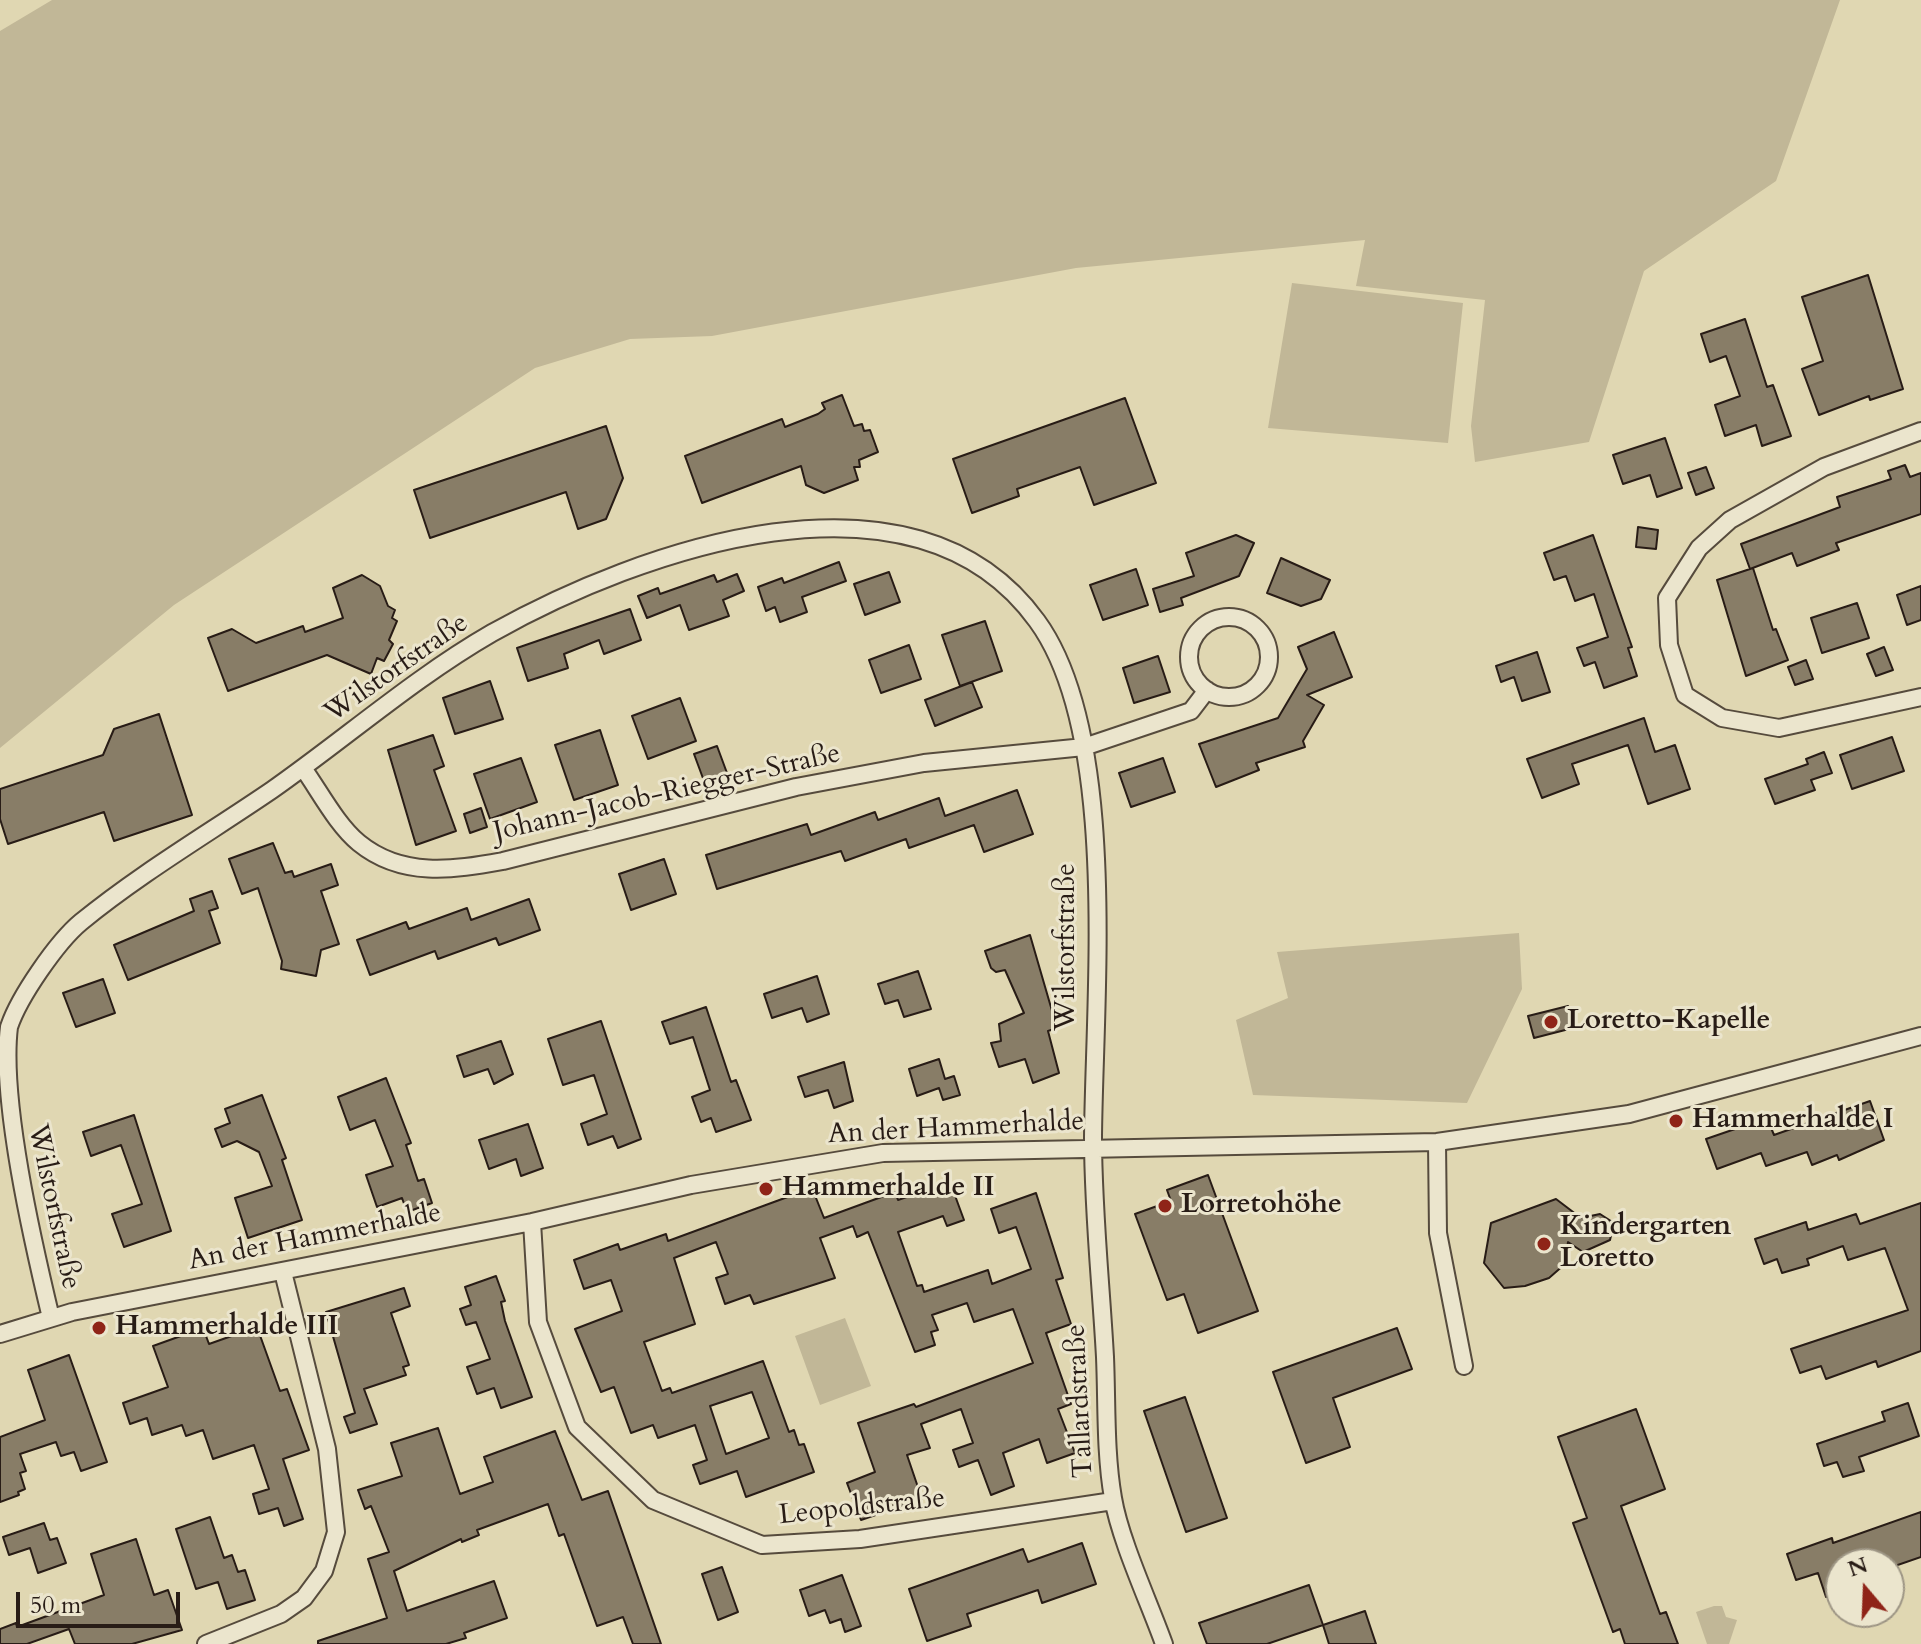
<!DOCTYPE html>
<meta charset="utf-8">
<style>
body{margin:0}
#map{position:relative;width:1921px;height:1644px;overflow:hidden;background:#e0d7b2;font-family:Cardo,serif}
canvas{display:block}
.north{position:absolute;left:1825px;top:1548px;width:80px;height:80px;box-sizing:border-box;background:#ebe5cd;border:2px solid #9d9584;border-radius:50%;rotate:341deg;font-size:22px;font-weight:700;line-height:32px;text-align:center;color:#281c16}
.north::after{content:'';display:block;margin:auto;width:28px;height:36px;background:#8f2418;clip-path:polygon(50% 0,100% 100%,50% 72%,0 100%)}
.scale{position:absolute;left:16px;top:1592px;width:164px;height:36px;box-sizing:border-box;border:4px solid #281c16;border-top:0;padding-left:10px;font-size:24px;line-height:28px;white-space:nowrap;color:#281c16;-webkit-text-stroke:6px #ebe5cd;paint-order:stroke}
</style>
<div id="map">
<canvas width="1921" height="1644"></canvas>
<div class="north">N</div>
<div class="scale">50 m</div>
</div>
<script>
const c = document.querySelector('canvas').getContext('2d');
c.lineJoin = 'round';
function fill(path, color) { c.fillStyle = color; c.fill(path, 'evenodd'); }
function stroke(path, color, width, dash) { c.strokeStyle = color; c.lineWidth = width; c.lineCap = dash ? 'butt' : 'round'; c.setLineDash(dash || []); c.stroke(path); }
function label(font, color, halo, rows, align = 'center') {
  c.font = font + ' Cardo,serif'; c.lineWidth = 6; c.setLineDash([]); c.textBaseline = 'middle'; c.strokeStyle = halo; c.fillStyle = color; for (const [text, x, y, turn = 0] of rows) {
    c.save(); c.translate(x, y); c.rotate((+turn || 0) * Math.PI / 180); c.textAlign = isNaN(turn) ? turn : align; if (halo) c.strokeText(text, 0, 0); c.fillText(text, 0, 0); c.restore();
  }
}
const green = new Path2D(`
 M52,0H1840L1776,181L1644,271L1589,442L1475,462L1471,426L1485,300L1356,286L1365,240L1076,268L712,336L630,339L535,368L174,605L0,748V31Z
 M1292,283L1463,303L1448,443L1268,428Z
 M1519,933L1522,989L1467,1103L1253,1095L1236,1020L1288,998L1277,952Z
 M845,1318L871,1386L820,1405L795,1336Z
 M1714,1606H1722L1726,1617L1737,1620L1729,1644H1707L1696,1612Z`);
const building = new Path2D(`
 M1868,275L1903,389L1870,400L1869,396L1819,415L1802,369L1823,361L1802,297Z
 M1745,319L1767,387L1773,385L1791,436L1762,446L1756,425L1725,436L1715,405L1740,396L1726,356L1710,362L1701,334Z
 M842,395L854,426L862,424L864,431L870,430L878,452L859,460L860,467H854L858,480L824,493L806,485L801,466L702,503L685,456L782,419L785,427L818,414L825,409L822,403Z
 M1125,398L1156,483L1094,505L1080,467L1017,489L1019,496L972,513L953,459Z
 M606,426L623,478L606,519L578,529L566,492L430,538L414,490Z
 M1665,438L1682,488L1657,497L1650,475L1623,484L1613,455Z
 M1905,465L1910,477L1921,473V514L1836,543L1839,550L1797,566L1792,553L1750,569L1741,544L1840,507L1837,497L1891,479L1888,471Z
 M1706,467L1714,488L1696,495L1688,473Z
 M1638,527L1658,530L1656,549L1636,547Z
 M1236,535L1254,543L1239,576L1181,598L1183,605L1160,612L1153,589L1194,576L1186,553Z
 M1593,535L1632,647L1628,648L1637,676L1604,688L1595,662L1584,666L1577,648L1608,637L1594,594L1575,601L1566,576L1554,580L1544,553Z
 M1281,558L1330,580L1321,599L1301,606L1267,593Z
 M839,562L846,581L802,597L807,612L780,622L775,607L766,611L758,587L782,578L784,583Z
 M1753,568L1773,630L1776,629L1788,660L1746,676L1717,580Z
 M1136,569L1148,605L1103,620L1090,585Z
 M889,572L900,602L865,615L854,584Z
 M737,574L744,591L723,600L729,616L689,630L680,605L647,618L638,596L658,588L660,594L714,575L717,582Z
 M362,575L380,586L388,606L395,610L392,618L397,621L389,640L393,644L384,661L377,658L371,674L327,655L228,691L208,638L232,629L256,643L303,626L305,632L343,618L333,588Z
 M1921,586V620L1907,625L1897,595Z
 M1857,603L1869,638L1822,653L1811,618Z
 M630,609L641,640L604,654L599,640L564,654L568,668L528,681L517,648Z
 M985,621L1002,671L960,686L942,635Z
 M1334,632L1352,677L1307,695L1324,705L1303,741L1305,747L1256,763L1259,770L1216,787L1199,744L1278,718L1307,669L1298,647Z
 M909,645L921,679L881,693L869,660Z
 M1884,647L1893,670L1876,676L1867,654Z
 M1537,652L1550,692L1522,701L1514,677L1501,682L1496,666Z
 M1158,656L1170,692L1134,703L1123,668Z
 M1806,660L1813,679L1795,685L1788,667Z
 M490,681L503,719L455,734L443,698Z
 M972,682L982,707L935,726L925,700Z
 M680,698L696,741L648,759L632,716Z
 M159,714L192,815L114,841L104,812L8,844L0,819V789L103,755L114,729Z
 M1644,718L1655,752L1675,745L1690,789L1648,804L1628,745L1572,764L1579,784L1542,798L1527,759Z
 M600,730L618,785L574,800L555,745Z
 M433,735L444,766L434,770L456,831L416,845L388,750Z
 M1892,737L1904,771L1852,789L1840,755Z
 M717,746L727,773L704,781L694,754Z
 M1824,752L1832,773L1811,780L1815,790L1775,804L1765,779L1808,764L1806,759Z
 M521,758L537,802L490,819L474,774Z
 M1163,758L1175,792L1131,807L1119,773Z
 M1017,790L1033,834L984,852L974,825L909,848L906,839L845,861L841,851L717,889L706,855L807,824L811,835L875,812L878,820L939,798L945,816Z
 M481,808L487,827L470,833L464,814Z
 M273,843L285,873L292,871L294,877L331,864L338,885L321,891L339,944L321,950L316,976L281,969L282,961L258,888L242,894L229,859Z
 M664,859L676,894L631,910L619,874Z
 M212,891L218,908L209,911L220,943L128,980L114,945L194,911L190,899Z
 M529,899L540,930L499,945L496,938L438,959L435,951L370,975L357,940L406,922L409,929L467,908L471,920Z
 M1030,935L1057,1028L1048,1031L1059,1073L1033,1083L1025,1059L999,1067L991,1043L1001,1041L999,1024L1024,1013L1005,970L996,972L991,968L985,951Z
 M918,971L931,1009L904,1017L898,1000L885,1004L878,984Z
 M817,976L829,1014L807,1022L802,1008L772,1018L764,994Z
 M103,979L115,1013L76,1027L63,993Z
 M1568,1006L1573,1028L1534,1038L1528,1016Z
 M706,1007L731,1082L736,1080L751,1120L716,1132L711,1118L701,1122L692,1097L710,1090L693,1037L670,1044L662,1022Z
 M601,1021L641,1139L618,1148L613,1136L588,1145L581,1124L607,1114L594,1075L563,1085L548,1039Z
 M501,1041L513,1074L494,1084L488,1069L464,1077L457,1056Z
 M939,1059L945,1079L954,1076L960,1095L943,1100L939,1088L917,1096L909,1069Z
 M844,1062L853,1101L834,1108L828,1090L805,1097L798,1077Z
 M386,1078L411,1143L406,1145L418,1181L424,1179L432,1203L407,1212L402,1198L377,1207L366,1175L393,1166L375,1120L350,1130L338,1097Z
 M262,1095L286,1158L282,1160L302,1220L248,1238L235,1198L272,1186L259,1152L237,1141L222,1147L215,1129L230,1123L225,1109Z
 M1870,1101L1884,1140L1839,1160L1837,1155L1812,1165L1807,1152L1766,1166L1761,1153L1717,1169L1706,1139L1767,1118L1774,1135Z
 M134,1115L171,1231L124,1247L112,1214L142,1204L121,1145L91,1156L83,1132Z
 M528,1124L543,1168L521,1176L516,1159L489,1169L479,1140Z
 M1208,1175L1258,1311L1198,1333L1184,1294L1167,1300L1135,1214L1171,1201L1167,1190Z
 M950,1182L964,1220L947,1226L943,1216L898,1232L917,1286L922,1285L924,1292L988,1270L992,1284L1031,1269L1016,1227L999,1233L991,1209L1036,1193L1063,1278L1056,1280L1071,1324L1046,1333L1071,1404L1058,1409L1075,1453L1047,1463L1039,1439L1003,1453L1014,1486L991,1495L978,1460L959,1467L953,1450L973,1443L961,1409L921,1424L930,1448L907,1455L922,1499L861,1520L847,1483L875,1472L858,1423L914,1404L916,1407L1033,1363L1013,1309L974,1322L967,1303L932,1315L938,1330L931,1332L935,1345L915,1352L868,1232L857,1237L853,1226L820,1238L835,1278L754,1304L750,1295L725,1304L716,1278L728,1274L716,1242L674,1258L695,1324L644,1342L662,1391L670,1388L672,1393L763,1361L789,1432L794,1430L799,1445L804,1444L814,1472L746,1497L737,1471L700,1484L693,1465L707,1460L695,1425L658,1438L653,1425L631,1433L614,1387L601,1392L575,1329L622,1311L611,1280L584,1289L574,1260L618,1244L620,1250L666,1234L668,1241L812,1188L824,1218L895,1192L898,1200ZM752,1392L769,1438L726,1454L710,1406Z
 M1556,1199L1581,1218L1600,1214L1614,1223L1610,1240L1583,1252L1568,1242L1565,1264L1549,1278L1525,1286L1504,1288L1484,1263L1491,1223Z
 M1921,1203V1351L1878,1367L1876,1361L1826,1379L1821,1366L1800,1373L1791,1349L1908,1310L1885,1248L1848,1260L1843,1246L1807,1259L1809,1265L1782,1273L1777,1259L1764,1264L1755,1239L1806,1222L1808,1230L1856,1214L1860,1224Z
 M496,1276L505,1301L501,1302L505,1321L532,1397L501,1408L494,1388L477,1394L467,1367L490,1359L476,1322L466,1325L460,1309L471,1305L465,1287Z
 M404,1288L410,1306L391,1313L409,1365L403,1367L406,1375L364,1389L377,1424L350,1433L344,1417L355,1413L326,1312Z
 M257,1327L280,1391L287,1389L309,1450L283,1459L303,1519L284,1526L278,1508L259,1514L253,1494L269,1489L254,1445L213,1459L203,1430L186,1436L182,1425L152,1435L147,1418L130,1424L123,1403L168,1387L153,1346L203,1328L209,1344Z
 M1397,1328L1412,1369L1333,1398L1350,1447L1306,1463L1273,1372Z
 M69,1355L107,1462L81,1471L74,1452L61,1456L56,1442L20,1454L26,1471L20,1473L25,1489L18,1492L19,1495L0,1502V1437L45,1420L28,1370Z
 M1185,1397L1227,1518L1186,1532L1144,1411Z
 M1908,1403L1919,1436L1859,1457L1864,1471L1843,1477L1837,1462L1824,1466L1817,1444L1885,1421L1882,1412Z
 M1636,1409L1665,1489L1621,1506L1660,1614L1666,1612L1678,1644H1625L1620,1629L1613,1632L1573,1523L1587,1518L1558,1437Z
 M438,1428L460,1494L493,1482L484,1457L555,1431L582,1500L608,1491L661,1644H633L623,1617L597,1626L564,1534L559,1536L548,1504L477,1530L479,1535L462,1542L461,1539L394,1571L407,1611L494,1581L507,1618L464,1633L466,1638L446,1644H318V1641L387,1618L368,1559L389,1552L371,1506L365,1509L358,1490L402,1476L391,1443Z
 M1921,1512V1557L1889,1568V1564H1841V1592L1826,1597L1818,1573L1796,1580L1787,1554L1832,1538L1833,1543Z
 M210,1517L224,1558L232,1555L238,1572L245,1570L255,1600L227,1609L218,1582L196,1589L176,1529Z
 M44,1523L50,1540L57,1538L66,1563L38,1573L30,1548L9,1555L3,1537Z
 M136,1539L154,1595L168,1590L182,1630L132,1644H75L69,1629L27,1644H0V1629L16,1623L17,1627L104,1595L91,1554Z
 M1082,1543L1096,1584L1042,1603L1038,1590L967,1614L971,1626L927,1641L909,1589L1023,1549L1028,1562Z
 M722,1567L738,1612L718,1620L702,1574Z
 M842,1575L861,1626L845,1632L841,1619L830,1623L825,1610L809,1616L800,1590Z
 M1309,1585L1323,1625L1267,1644H1207L1199,1623Z
 M1365,1611L1376,1644H1329L1323,1625Z`);
const minor = new Path2D(`
 M1921,431L1824,467L1730,520L1699,548L1667,598L1669,645L1685,695L1722,718L1779,728L1921,697
 M1189 657a40 40 0 1 1 80 0a40 40 0 1 1-80 0Z
 M303,768C320,792 337,825 359,843C402,878 453,870 503,861L796,787L924,763L1084,747L1191,711L1207,690
 M1437,1142L1438,1233L1464,1366
 M532,1222L538,1322L577,1427L653,1500L762,1545L860,1539L1113,1501
 M51,1318C33,1243 0,1100 9,1027C19,997 57,942 81,922C141,873 209,833 272,790C346,738 414,678 492,633C638,551 914,451 1037,621C1120,735 1094,999 1093,1138C1093,1211 1101,1284 1105,1357C1107,1403 1105,1452 1113,1498C1120,1540 1149,1602 1164,1644
 M0,1334L72,1312L532,1222L691,1185L883,1153L1437,1142L1629,1114L1921,1036
 M206,1644L281,1614L304,1598L324,1571L336,1532L327,1449L283,1272`);
const markers = [
 [1551,1022,8,"#8f2418"],
 [1676,1121,8,"#8f2418"],
 [766,1189,8,"#8f2418"],
 [1165,1206,8,"#8f2418"],
 [1544,1244,8,"#8f2418"],
 [99,1328,8,"#8f2418"]
];
const streetNames = [
 ["Wilstorfstraße",397,669,-35],
 ["Johann-Jacob-Riegger-Straße",667,794,-13],
 ["Wilstorfstraße",1068,947,-90],
 ["An der Hammerhalde",956,1129,-3],
 ["Wilstorfstraße",53,1207,78],
 ["An der Hammerhalde",315,1238,-11],
 ["Tallardstraße",1081,1401,-93],
 ["Leopoldstraße",862,1508,-6]
];
const poiNames = [
 ["Loretto-Kapelle",1567,1022],
 ["Hammerhalde I",1692,1121],
 ["Hammerhalde II",782,1189],
 ["Lorretohöhe",1181,1206],
 ["Kindergarten",1560,1228],
 ["Loretto",1560,1260],
 ["Hammerhalde III",115,1328]
];
fill(green, '#c1b797');
fill(building, '#887d67');
stroke(building, '#281c16', 2);
stroke(minor, '#564b3d', 20);
stroke(minor, '#ebe5cd', 16);
for (const [x, y, r, color] of markers) { const dot = new Path2D(); dot.arc(x, y, r, 0, 2 * Math.PI); c.fillStyle = color; c.fill(dot); stroke(dot, '#ebe5cd', 3); }
label('28px', '#281c16', '#ebe5cd', streetNames);
label('bold 28px', '#281c16', '#ebe5cd', poiNames, 'left');
</script>
